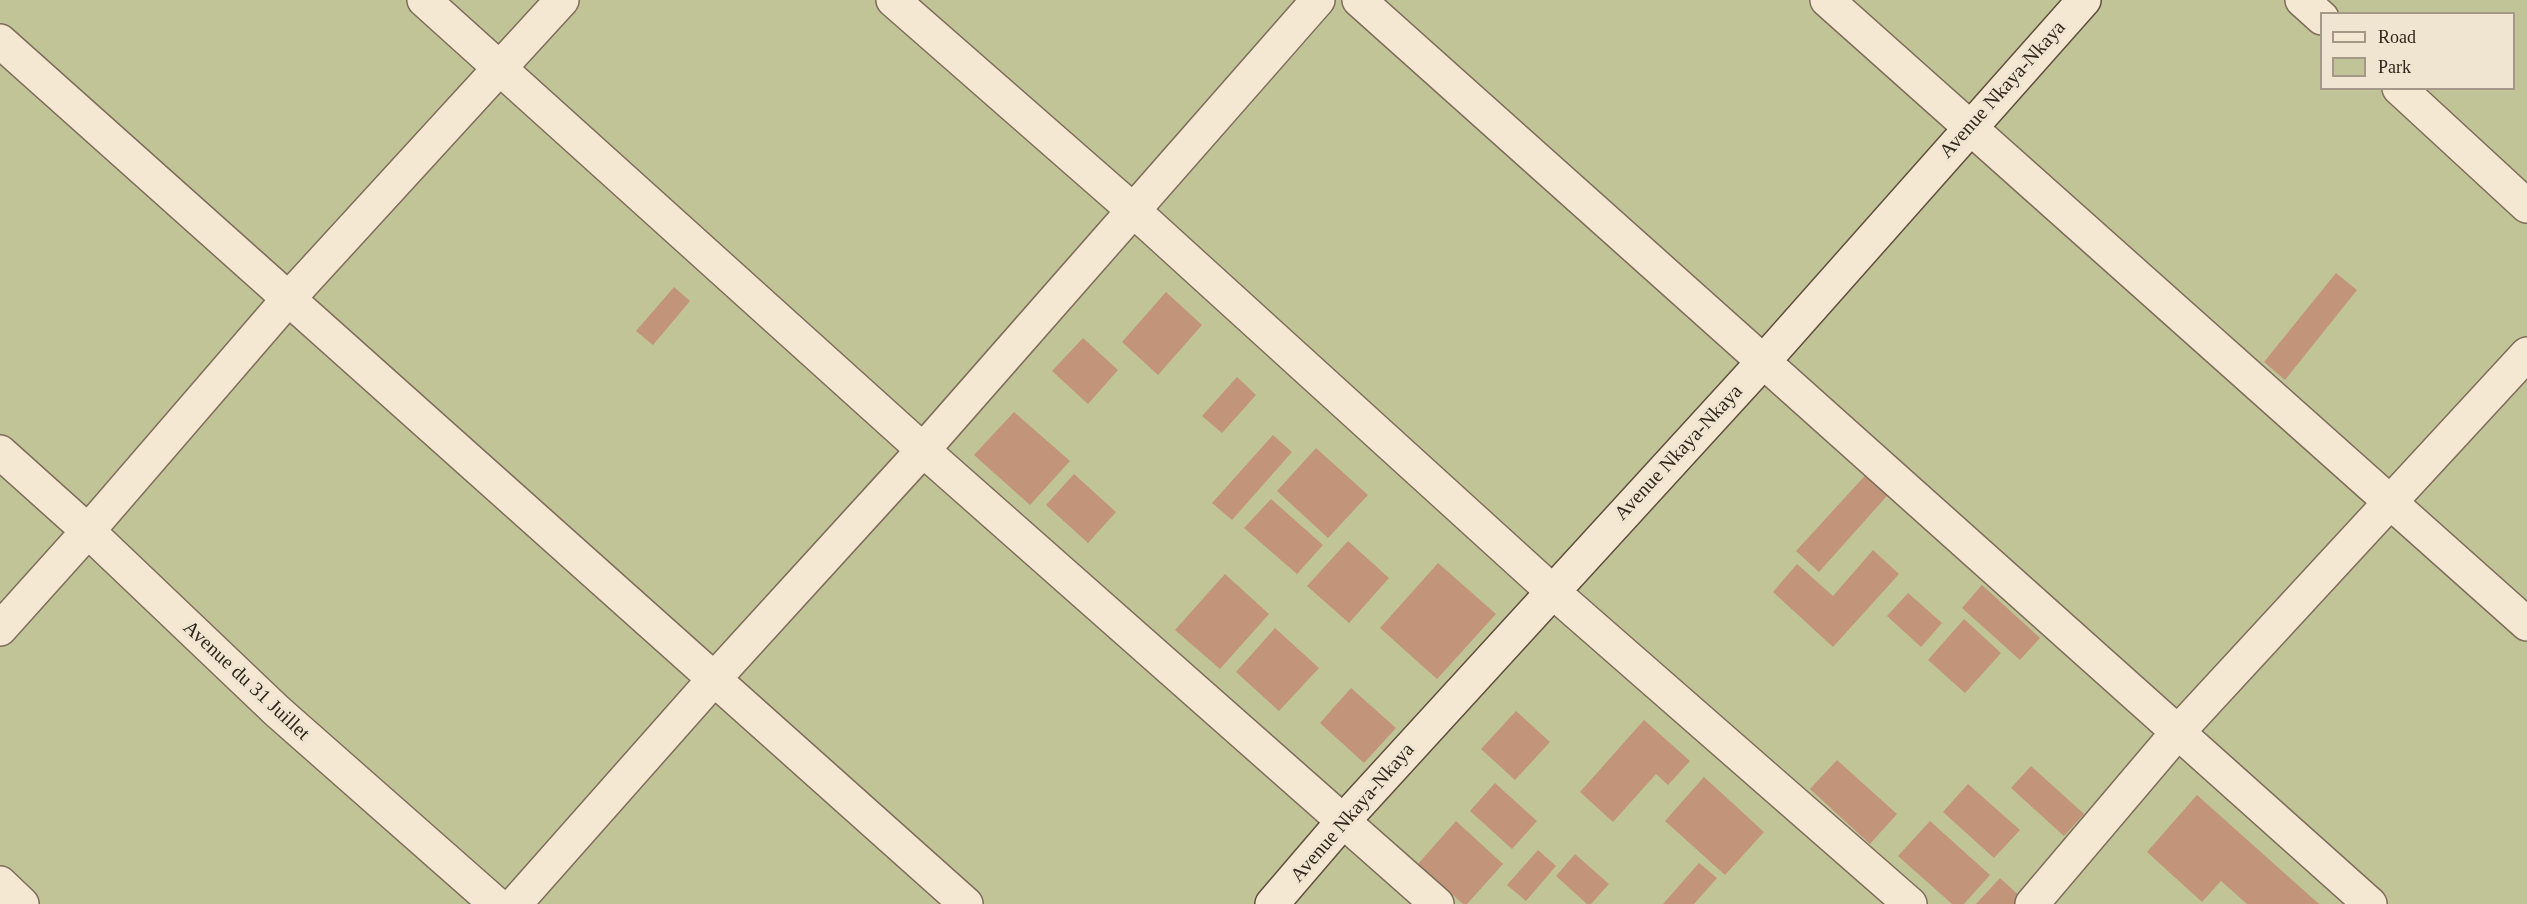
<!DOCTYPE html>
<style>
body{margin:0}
#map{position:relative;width:2527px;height:904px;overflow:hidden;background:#e8dac1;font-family:"Times New Roman",serif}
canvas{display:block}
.legend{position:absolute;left:2320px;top:12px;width:195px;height:78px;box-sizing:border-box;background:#f0e5d0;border:2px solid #a49988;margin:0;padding:8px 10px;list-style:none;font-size:18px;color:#31261d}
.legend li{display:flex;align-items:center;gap:12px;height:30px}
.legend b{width:30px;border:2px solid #a49988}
</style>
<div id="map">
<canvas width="2527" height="904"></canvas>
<ul class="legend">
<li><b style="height:8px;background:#f4e8d3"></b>Road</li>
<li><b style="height:16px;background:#c1c497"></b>Park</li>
</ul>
</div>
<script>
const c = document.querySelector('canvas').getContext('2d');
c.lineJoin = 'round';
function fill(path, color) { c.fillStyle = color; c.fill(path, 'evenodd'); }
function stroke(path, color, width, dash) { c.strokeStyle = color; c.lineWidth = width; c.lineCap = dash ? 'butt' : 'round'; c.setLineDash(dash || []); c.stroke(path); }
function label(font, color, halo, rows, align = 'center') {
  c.font = font + ' "Times New Roman",serif'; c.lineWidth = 6; c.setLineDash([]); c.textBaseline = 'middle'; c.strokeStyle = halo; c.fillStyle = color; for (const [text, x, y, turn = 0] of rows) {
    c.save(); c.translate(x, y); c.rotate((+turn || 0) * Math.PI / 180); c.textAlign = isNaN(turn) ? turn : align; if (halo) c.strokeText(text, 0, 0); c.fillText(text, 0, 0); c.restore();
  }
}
const green = new Path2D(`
 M0,0H2527V904H0ZM2322,14H2514V88H2322Z`);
const building = new Path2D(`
 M2336,273L2357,290L2285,380L2264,362Z
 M674,287L690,301L653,345L636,331Z
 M1166,292L1202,325L1158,375L1122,342Z
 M1083,338L1118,370L1088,404L1052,371Z
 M1237,377L1256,395L1222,433L1202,416Z
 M1014,412L1070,461L1030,505L974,455Z
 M1273,435L1292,452L1232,520L1212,503Z
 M1316,448L1368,495L1328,538L1277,491Z
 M1872,468L1894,488L1819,572L1796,551Z
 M1074,474L1116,512L1088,543L1046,505Z
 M1271,499L1323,545L1297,574L1244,528Z
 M1348,541L1389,578L1349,623L1307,586Z
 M1873,550L1899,574L1833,647L1773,592L1797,564L1833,596Z
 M1438,563L1496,614L1437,679L1380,628Z
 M1225,574L1269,614L1220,669L1175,630Z
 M1982,585L2040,638L2020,660L1962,608Z
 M1908,593L1942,623L1921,647L1887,616Z
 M1964,619L2001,653L1965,693L1928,660Z
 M1275,628L1319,668L1279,711L1236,672Z
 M1351,688L1396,728L1364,763L1320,723Z
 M1516,711L1550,742L1515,780L1481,749Z
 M1644,720L1690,761L1668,785L1656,774L1613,822L1580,792Z
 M1837,760L1897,814L1870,844L1810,789Z
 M2031,766L2084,814L2064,836L2011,788Z
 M1704,777L1764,832L1725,875L1665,821Z
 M1495,783L1537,821L1512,849L1470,811Z
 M1968,784L2020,830L1994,858L1943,812Z
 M2197,795L2319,904H2247L2221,881L2202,902L2147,852Z
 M1456,821L1503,864L1467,904H1463L1418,864Z
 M1930,821L1990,875L1964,904H1952L1898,856Z
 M1538,850L1556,866L1526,901L1507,885Z
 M1575,854L1609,884L1591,904H1587L1556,876Z
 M1699,863L1717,878L1694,904H1663Z
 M2000,878L2024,900L2021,904H1976Z`);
const street = new Path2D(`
 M424,0L923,450L1437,904
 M893,0L1134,211L1552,591L1910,904
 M1359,0L2370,904
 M1827,0L2527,624
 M2302,0L2322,18
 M0,41L966,904
 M2399,88L2527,206
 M0,452L88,531L277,711L496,904
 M0,629L88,531L289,298L562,0
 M0,883L22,904
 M515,904L715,678L923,450L1318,0
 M2032,904L2177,733L2527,354`);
const secondary = new Path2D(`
 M1272,904L1344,820L1763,362L2084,0`);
const streetNames = [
 ["Avenue Nkaya-Nkaya",2003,90,-48],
 ["Avenue Nkaya-Nkaya",1679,453,-47],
 ["Avenue du 31 Juillet",246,681,43],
 ["Avenue Nkaya-Nkaya",1353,813,-49]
];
fill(green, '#c1c497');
fill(building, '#c2957b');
stroke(street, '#7f6c5b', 36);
stroke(secondary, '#614e3e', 36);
stroke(street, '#f4e8d3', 33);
stroke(secondary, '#f4e8d3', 33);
label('20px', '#31261d', '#f0e5d0', streetNames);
</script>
